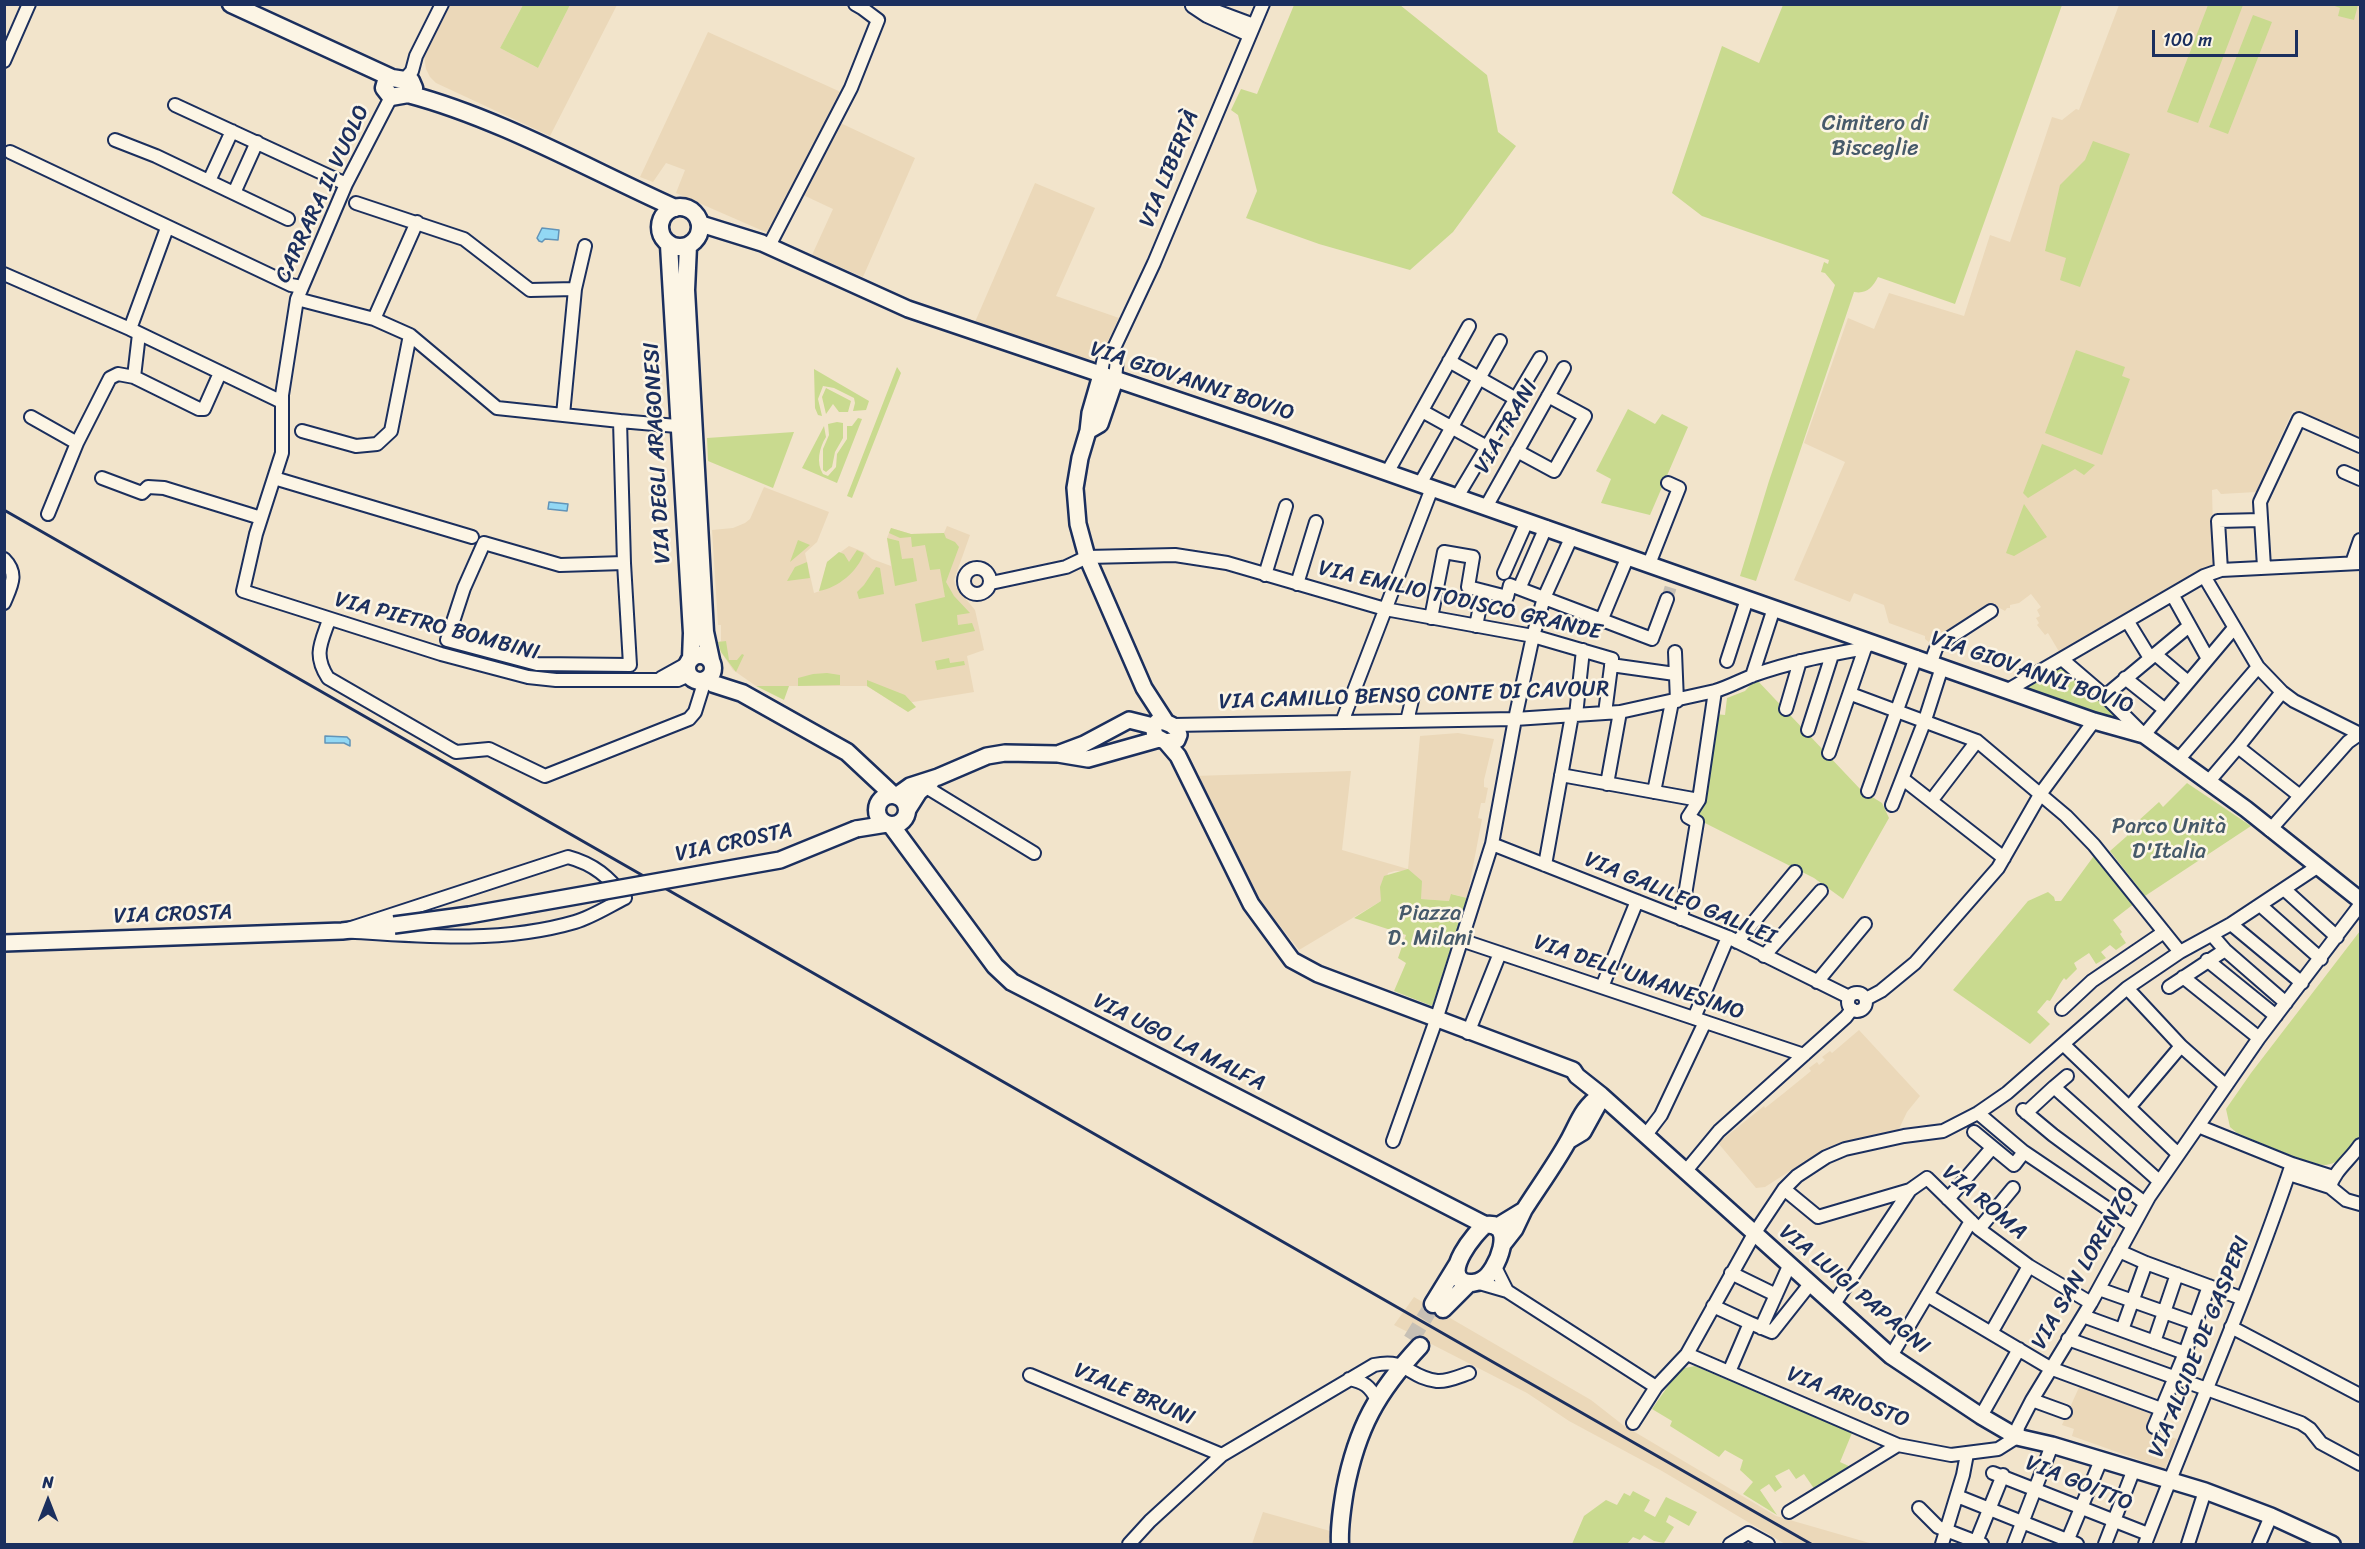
<!DOCTYPE html>
<meta charset="utf-8">
<style>
body{margin:0}
#map{position:relative;width:2365px;height:1549px;overflow:hidden;background:#f2e4cb;font-family:Sriracha,sans-serif}
canvas{display:block}
.frame{position:absolute;inset:0;border:6px solid #1b2f5e;pointer-events:none}
.north{position:absolute;left:18px;top:1471px;width:60px;height:60px;-webkit-text-stroke:4px #fcf5e5;paint-order:stroke;rotate:0deg;font-size:16px;font-weight:700;line-height:24px;text-align:center;color:#1b2f5e}
.north::after{content:'';display:block;margin:auto;width:21px;height:27px;background:#1b2f5e;clip-path:polygon(50% 0,100% 100%,50% 72%,0 100%)}
.scale{position:absolute;left:2152px;top:30px;width:146px;height:27px;box-sizing:border-box;border:3px solid #1b2f5e;border-top:0;padding-left:8px;font-size:18px;line-height:21px;white-space:nowrap;color:#1b2f5e;-webkit-text-stroke:4px #fcf5e5;paint-order:stroke}
</style>
<div id="map">
<canvas width="2365" height="1549"></canvas>
<div class="frame"></div>
<div class="north">N</div>
<div class="scale">100 m</div>
</div>
<script>
const c = document.querySelector('canvas').getContext('2d');
c.lineJoin = 'round';
function fill(path, color) { c.fillStyle = color; c.fill(path, 'evenodd'); }
function stroke(path, color, width, dash) { c.strokeStyle = color; c.lineWidth = width; c.lineCap = dash ? 'butt' : 'round'; c.setLineDash(dash || []); c.stroke(path); }
function label(font, color, halo, rows, align = 'center') {
  c.font = font + ' Sriracha,sans-serif'; c.lineWidth = 5; c.setLineDash([]); c.textBaseline = 'middle'; c.strokeStyle = halo; c.fillStyle = color; for (const [text, x, y, turn = 0] of rows) {
    c.save(); c.translate(x, y); c.rotate((+turn || 0) * Math.PI / 180); c.textAlign = isNaN(turn) ? turn : align; if (halo) c.strokeText(text, 0, 0); c.fillText(text, 0, 0); c.restore();
  }
}
const built = new Path2D(`
 M448,5H523L500,48L538,68L570,5H617L550,136L436,83L430,77L426,69L424,56Z
 M2119,5H2360V440L2293,410L2256,492L2221,494L2217,489L2212,490L2214,565L2061,655L2048,633L2045,635L2037,625L2039,623L2036,618L2040,616L2037,610L2041,607L2031,594L2019,603L2010,605V608H2007L2005,611L1998,607L1992,606L1931,644L1925,639V636L1889,623L1884,605L1854,593L1850,602L1794,580L1845,462L1804,443L1848,318L1874,329L1889,293L1964,316L1990,235L2010,242L2052,117L2062,120L2076,109L2079,110Z
 M708,32L843,93L770,234L676,193L685,170L666,163L653,182L640,177Z
 M834,120L915,158L863,277L812,255L833,209L801,194Z
 M1035,183L1095,208L1056,296L1119,318L1104,349L1093,358L1081,360L975,322Z
 M764,487L829,512L817,542L805,553L814,593L820,591L827,562L849,546L864,552L872,559L891,566L887,538L891,528L911,534L944,533L947,526L970,535L954,580L956,587L975,610L984,650L967,656L974,692L913,702L900,707L867,686H756L733,670L721,652L718,642L721,641V625H718L712,530L733,528L745,523L750,519Z
 M1458,733L1494,739L1484,780V787L1488,788L1485,803H1481L1478,818L1482,819L1467,898L1452,894L1450,901L1420,899L1402,871H1395L1388,873L1381,901L1299,950L1251,889L1194,776L1351,771L1342,850L1408,869L1420,736Z
 M1859,1030L1920,1096L1907,1112L1898,1131L1856,1139L1828,1150L1793,1169L1765,1187L1756,1188L1718,1143L1764,1106L1765,1108L1784,1093L1811,1071L1809,1068L1817,1062L1819,1065L1825,1060L1822,1057L1830,1051L1832,1053Z
 M1414,1297L1591,1400L1623,1425L1776,1516L1873,1544H1785L1662,1471L1569,1421L1527,1393L1394,1325Z
 M2081,1383L2157,1411L2150,1429L2177,1439L2165,1469L2072,1436L2074,1429L2062,1425Z
 M1263,1512L1330,1531L1332,1544H1252Z`);
const green = new Path2D(`
 M523,5H570L538,68L500,48Z
 M1294,5H1400L1487,75L1498,132L1516,146L1453,232L1410,270L1319,244L1246,218L1257,191L1238,115L1231,110L1241,89L1257,94Z
 M1783,5H2062L1955,304L1878,277C1872,288 1867,294 1854,292L1756,581L1740,576L1769,481L1835,285L1825,273L1821,272L1824,262L1828,264L1829,260L1702,216L1672,193L1722,46L1759,63Z
 M2208,5H2243L2198,123L2167,112Z
 M2332,5H2358L2354,20L2338,16L2340,8Z
 M2253,15L2272,22L2228,134L2209,127Z
 M2093,141L2130,154L2080,287L2060,280L2066,258L2045,251L2060,185L2085,160Z
 M2076,350L2125,367L2122,376L2130,379L2102,455L2045,433Z
 M897,367L901,373L852,498L847,496Z
 M814,369L869,401L866,410L853,411L855,403L854,398L834,388L823,386L818,399L822,416L818,415L815,408Z
 M826,388L851,401L848,412H839L833,404L826,414L822,397Z
 M1628,409L1655,424L1662,414L1688,427L1650,515L1601,503L1611,479L1596,471Z
 M858,418L862,419L837,483L802,468L824,426L826,437C819,448 816,463 823,474L828,476L836,467L837,454L847,439V426H852Z
 M837,422L843,423V438L835,452L832,467L826,472L823,470V449L829,435L828,424Z
 M794,432L773,488L708,461L707,438Z
 M2042,444L2095,465L2084,475L2075,469L2028,498L2023,493Z
 M2024,504L2047,537L2014,556L2006,553Z
 M891,528L911,534L944,533L946,538L955,542L959,547L946,582L954,596L970,613L957,615L958,625L972,623L975,631L922,642L915,604L945,597L940,569L930,570L925,545L912,547L911,537L900,538L889,533Z
 M887,538L899,541L902,559L913,558L917,581L895,586Z
 M798,540L810,545L790,562Z
 M857,550L864,553C858,571 838,588 819,591L827,562L839,552L844,554L849,562Z
 M807,562L810,578L787,581L795,567Z
 M876,567L880,568L884,594L859,599L857,592L864,585Z
 M726,641L729,660H737L742,654L744,655L736,672L721,652L718,642Z
 M949,658L950,663L964,661L965,665L937,670L935,661Z
 M2063,660L2128,717L2120,728L2008,690Z
 M827,673L840,675V685L798,686V678L813,674Z
 M1756,679L1861,790L1882,803L1889,818L1843,899L1814,878L1695,818L1702,804L1715,714L1725,715L1727,698L1745,691Z
 M867,680L905,695L916,707L908,712L867,686Z
 M756,686H789L784,700Z
 M2187,783L2251,826L2145,896L2110,851L2127,836L2126,832L2159,802L2163,807Z
 M2096,853L2135,903L2113,920L2122,932L2120,934L2126,943L2116,950L2110,945L2101,952L2106,958L2096,964L2089,953L2074,963L2077,969L2066,980L2064,978C2058,986 2055,994 2050,1001L2047,1000L2037,1012L2050,1024L2030,1044L1953,990L2028,901L2048,892L2054,897L2055,901H2061Z
 M1408,869L1422,881L1421,899L1449,901L1451,894L1467,898L1432,1006L1394,991L1406,963L1398,958L1406,935L1354,918L1381,901L1380,887L1384,876Z
 M2360,931V1135C2352,1148 2344,1162 2326,1165C2314,1167 2252,1139 2237,1133L2230,1127L2226,1109L2251,1073Z
 M1695,1366L1852,1433L1840,1462L1853,1468L1815,1490L1804,1474L1796,1479L1789,1469L1775,1476L1782,1487L1775,1492L1769,1484L1760,1490L1777,1515L1743,1494L1753,1482L1740,1470L1743,1460L1725,1450L1719,1457L1670,1426L1672,1421L1652,1409L1680,1369Z
 M1633,1491L1650,1500L1644,1511L1655,1517L1666,1497L1697,1512L1689,1526L1669,1515L1666,1522L1674,1527L1664,1543L1654,1541L1644,1535L1640,1540L1633,1537L1627,1544H1572L1584,1516L1606,1500L1617,1505L1624,1493L1630,1496Z`);
const water = new Path2D(`
 M542,228L559,230L558,240L545,239L542,242L539,241L537,238Z
 M549,502L568,504L567,511L548,509Z
 M325,736L347,737L350,740V746L344,743H325Z`);
const minorTunnel = new Path2D(`
 M1667,599L1672,583`);
const secondaryTunnel = new Path2D(`
 M1411,1340L1433,1304`);
const minor = new Path2D(`
 M1249,35L1207,16L1192,6L1211,9L1254,25
 M4,61L29,4
 M405,79L412,71L416,56L442,4
 M391,97L346,184L297,299L282,395V453L256,534L243,591L441,654L528,677L556,680H678L689,675
 M175,105L346,184
 M115,140L156,156L288,219
 M10,152L291,285L302,287
 M209,181L232,131
 M234,193L257,142
 M356,203L464,239L530,290L575,289L563,415
 M769,246L851,88L878,20L862,8L855,4
 M4,274L130,329L282,402
 M575,289L585,246
 M297,299L374,319L410,335
 M374,319L417,222
 M130,329L167,228
 M1114,348L1117,358L1115,380
 M1449,361L1516,399
 M1101,375C1103,362 1102,355 1114,348L1154,263L1263,4
 M134,377L139,334
 M1422,411L1487,447
 M31,417L77,443
 M620,421L688,427
 M302,431L356,446L377,444L391,431L410,335L497,408L620,421L624,563L630,665L537,664L447,640L464,588L484,543L560,565L624,563
 M1517,451L1554,471L1585,416L1548,396
 M2344,472L2360,479
 M1387,473L1469,326
 M102,478L142,493L148,487L164,488L261,518
 M274,478L472,537
 M1420,484L1500,341
 M1457,497L1540,358
 M1486,507L1564,368
 M48,514L77,443L110,378L118,374L134,377L199,409H204L220,373
 M4,559C19,574 11,586 4,603
 M2352,563L2360,540
 M1649,564L1679,488L1668,483
 M2264,567L2260,502L2299,419L2360,446
 M964 581a13 13 0 1 1 26 0a13 13 0 1 1-26 0Z
 M2221,570L2218,521L2261,520
 M1504,573L1527,521
 M1265,575L1286,506
 M2204,576L2258,667L2282,692L2294,701L2360,734
 M1522,582L1546,527
 M991,583L1066,567L1087,557L1175,555L1227,563L1385,609L1533,636L1612,659L1605,713
 M1297,584L1316,522
 M2173,596L2207,657
 M1431,618L1444,552L1473,557L1468,587L1507,597L1510,585L1652,639L1667,599
 M329,620C321,643 313,655 328,678L456,752L489,749L545,776L689,719L695,712L705,680
 M1601,621L1628,556
 M2128,622L2150,658
 M1476,626L1483,591
 M1675,652L1677,701
 M2155,654L2188,682
 M2063,660L2105,696L2144,735L2234,628
 M1727,661L1747,599
 M1931,662L1937,646L1991,611
 M1611,665L1675,674
 M1752,676L1774,608
 M661,678L688,663
 M2125,678L2164,709
 M2008,690L2204,576L2221,570L2360,563
 M2282,692L2238,747L2300,796
 M1851,694L1977,741L2066,816L2094,845L2180,952
 M2105,696L2189,626
 M1786,709L1800,661
 M1576,715L1583,650
 M1407,721L1413,696
 M1342,722L1432,488
 M1173,725L1515,719L1620,712L1715,691C1729,687 1741,680 1754,675C1790,662 1828,655 1865,648L1872,642
 M1808,730L1832,655
 M1829,753L1865,648
 M2178,760L2258,667
 M1561,775L1699,800
 M1903,779L2004,858
 M2209,781L2238,747
 M1607,784L1620,712
 M926,787L1034,853
 M1868,791L1916,657
 M1654,792L1672,702
 M1931,801L1977,741
 M1892,805L1925,720L1942,667
 M2270,830L2348,742L2358,735
 M1492,844L1728,937L1849,997
 M568,857C594,864 609,877 625,898C609,906 592,917 575,922C500,944 419,936 342,931Z
 M1545,865L1572,715
 M2284,889L2337,937
 M2260,905L2321,959
 M1681,919L1697,822L1688,817L1699,800L1715,691
 M2231,924L2302,983
 M2212,935L2225,950L2286,1003
 M1461,940L1804,1055
 M1737,942L1795,872
 M1764,956L1821,891
 M2207,960L2276,1016
 M2183,977L2259,1038
 M1817,982L1865,924
 M1602,987L1637,901
 M2169,987L2225,950
 M2127,988L2181,1046L2225,1085
 M1848 1002a9 9 0 1 1 18 0a9 9 0 1 1-18 0Z
 M1866,999L1881,991L1915,963L1998,868L2041,793L2094,721
 M2062,1009L2092,981L2164,932
 M1694,1018L1728,937
 M1468,1033L1500,953
 M2063,1044L2178,1154
 M2054,1087L2067,1076
 M2132,1104L2181,1046
 M2023,1110L2053,1135L2145,1203
 M1978,1113L2024,1152L2132,1225
 M2026,1113L2054,1087L2159,1181
 M2198,1126L2292,1164L2333,1177
 M1974,1132L2014,1165L2024,1152
 M1645,1136L1661,1115L1705,1022
 M1393,1141L1436,1020L1492,844L1515,719L1533,636L1544,598L1572,536
 M1685,1172L1719,1131L1846,1017L1852,1009
 M2289,1174L2330,1187C2334,1171 2351,1159 2360,1145
 M2330,1187L2346,1200L2360,1204
 M1784,1189L1818,1217L1910,1190L1927,1178L1979,1229L2029,1266L2091,1303
 M1948,1199L1992,1148
 M1979,1229L2013,1188
 M2119,1251L2146,1263L2241,1298
 M1731,1273L1776,1295
 M1476,1282L1507,1291L1494,1265
 M2099,1289L2195,1323
 M1507,1291L1656,1387
 M1927,1295L2050,1368L2161,1409
 M1834,1304L1910,1190
 M1713,1306L1750,1323L1729,1372
 M2083,1316L2185,1353
 M1750,1323L1772,1332L1810,1284
 M2231,1327L2360,1395
 M1761,1328L1789,1266
 M2122,1330L2146,1263
 M1991,1333L2029,1266
 M2068,1339L2301,1423L2310,1429L2321,1443L2360,1464
 M2154,1342L2177,1274
 M1687,1354L1898,1445L1951,1455L1998,1449L2017,1437L2018,1427L2032,1400L2091,1303L2149,1197L2259,1038L2360,905
 M1891,1356L1971,1221
 M1030,1375L1222,1455
 M1349,1379C1364,1382 1370,1386 1377,1400
 M2032,1400L2065,1412
 M1981,1416L2019,1349
 M1633,1423L1656,1387L1687,1354L1754,1234L1784,1189L1797,1176L1826,1157L1845,1149L1904,1136L1943,1131L1978,1113L2007,1093L2127,988L2180,952L2231,924L2317,867
 M2154,1427L2185,1353L2209,1286
 M1993,1473L2148,1534
 M1957,1496L2077,1544
 M1919,1508L1938,1527L1982,1544
 M1789,1512L1898,1445
 M1976,1542L2003,1475
 M1129,1544L1150,1521L1222,1455L1374,1365C1408,1358 1407,1377 1437,1381C1447,1382 1460,1376 1469,1373
 M1730,1544L1748,1533L1768,1544
 M1942,1544L1963,1475L1967,1454
 M2014,1544L2052,1445
 M2066,1544L2101,1460
 M2105,1544L2134,1469
 M2145,1544C2193,1418 2249,1293 2292,1164
 M2188,1544L2205,1491
 M2259,1544L2271,1516`);
const tertiary = new Path2D(`
 M701,224L762,243L908,309L1275,433L2094,721L2144,735L2246,809L2360,900
 M1101,375L1090,413L1088,431L1080,458L1075,488L1078,524L1087,557L1144,688L1166,722
 M1088,431L1100,424L1115,380
 M1158,721C1168,722 1177,726 1179,735L1177,740L1166,742L1155,736L1153,726Z
 M1166,742L1178,756L1251,904L1292,960L1318,974L1573,1070L1577,1076L1601,1095L1891,1356L1981,1416L2017,1437L2052,1445L2205,1491L2271,1516L2332,1544
 M1060,753L1084,744L1129,720L1153,726
 M896,796L910,786L938,777L987,756L1005,753L1058,754L1088,759L1159,739
 M907,811L919,792L931,782
 M856,829L887,824
 M4,943L342,931L394,925
 M1568,1141L1583,1132L1599,1103
 M1524,1210C1538,1188 1554,1166 1567,1143C1578,1124 1581,1108 1601,1095
 M1496,1227L1524,1210L1515,1229L1504,1243`);
const secondary = new Path2D(`
 M231,4L392,78
 M392,78L411,81L414,88L408,94L391,97L384,88L386,81Z
 M408,94C499,118 588,169 675,208
 M660 227a20 20 0 1 1 40 0a20 20 0 1 1-40 0Z
 M669,245L692,633L691,659
 M688,246L686,290L705,632L711,660
 M687 668a13 13 0 1 1 26 0a13 13 0 1 1-26 0Z
 M708,678L714,684L742,693L847,752L893,795
 M877 810a15 15 0 1 1 30 0a15 15 0 1 1-30 0Z
 M891,825L995,966L1012,982L1485,1225C1518,1220 1497,1273 1482,1280C1477,1283 1469,1284 1464,1282C1442,1273 1475,1233 1485,1225
 M1433,1304L1457,1265
 M1443,1309L1469,1283
 M1340,1544C1339,1526 1342,1508 1345,1490C1357,1428 1377,1392 1420,1346`);
const rail = new Path2D(`
 M4,510L1811,1544`);
const tertiaryBridge = new Path2D(`
 M394,925L469,915L780,860L856,829`);
const parkNames = [
 ["Cimitero di",1875,124],
 ["Bisceglie",1875,149],
 ["Parco Unità",2169,827],
 ["D'Italia",2169,852],
 ["Piazza",1430,914],
 ["D. Milani",1430,939]
];
const streetNames = [
 ["VIA LIBERTÀ",1170,169,-68],
 ["CARRARA IL VUOLO",323,194,-65],
 ["VIA GIOVANNI BOVIO",1192,382,18],
 ["VIA TRANI",1507,427,-60],
 ["VIA DEGLI ARAGONESI",658,453,-93],
 ["VIA EMILIO TODISCO GRANDE",1460,601,13],
 ["VIA PIETRO BOMBINI",437,627,15],
 ["VIA GIOVANNI BOVIO",2032,673,19],
 ["VIA CAMILLO BENSO CONTE DI CAVOUR",1414,696,-2],
 ["VIA CROSTA",734,843,-12],
 ["VIA GALILEO GALILEI",1680,899,23],
 ["VIA CROSTA",173,915,-2],
 ["VIA DELL'UMANESIMO",1639,978,19],
 ["VIA UGO LA MALFA",1179,1043,27],
 ["VIA ROMA",1984,1203,40],
 ["VIA SAN LORENZO",2084,1268,-60],
 ["VIA LUIGI PAPAGNI",1854,1290,40],
 ["VIA ALCIDE DE GASPERI",2200,1347,-68],
 ["VIALE BRUNI",1134,1395,23],
 ["VIA ARIOSTO",1848,1398,22],
 ["VIA GOITTO",2079,1484,22]
];
fill(built, '#ebd8b9');
fill(green, '#c9da8f');
fill(water, '#92d8f4');
stroke(water, '#6294b8', 1.5);
stroke(minorTunnel, '#c7c0b5', 12, [12, 6]);
stroke(secondaryTunnel, '#c7c0b5', 16, [16, 8]);
stroke(minor, '#1b2f5e', 16);
stroke(tertiary, '#1b2f5e', 20);
stroke(secondary, '#1b2f5e', 21);
stroke(minor, '#fcf5e5', 12);
stroke(tertiary, '#fcf5e5', 15);
stroke(secondary, '#fcf5e5', 16);
stroke(rail, '#1b2f5e', 3);
stroke(tertiaryBridge, '#1b2f5e', 20, []);
stroke(tertiaryBridge, '#fcf5e5', 15);
label('22px', '#465a6a', '#fcf5e5', parkNames);
label('22px', '#1b2f5e', '#fcf5e5', streetNames);
</script>
